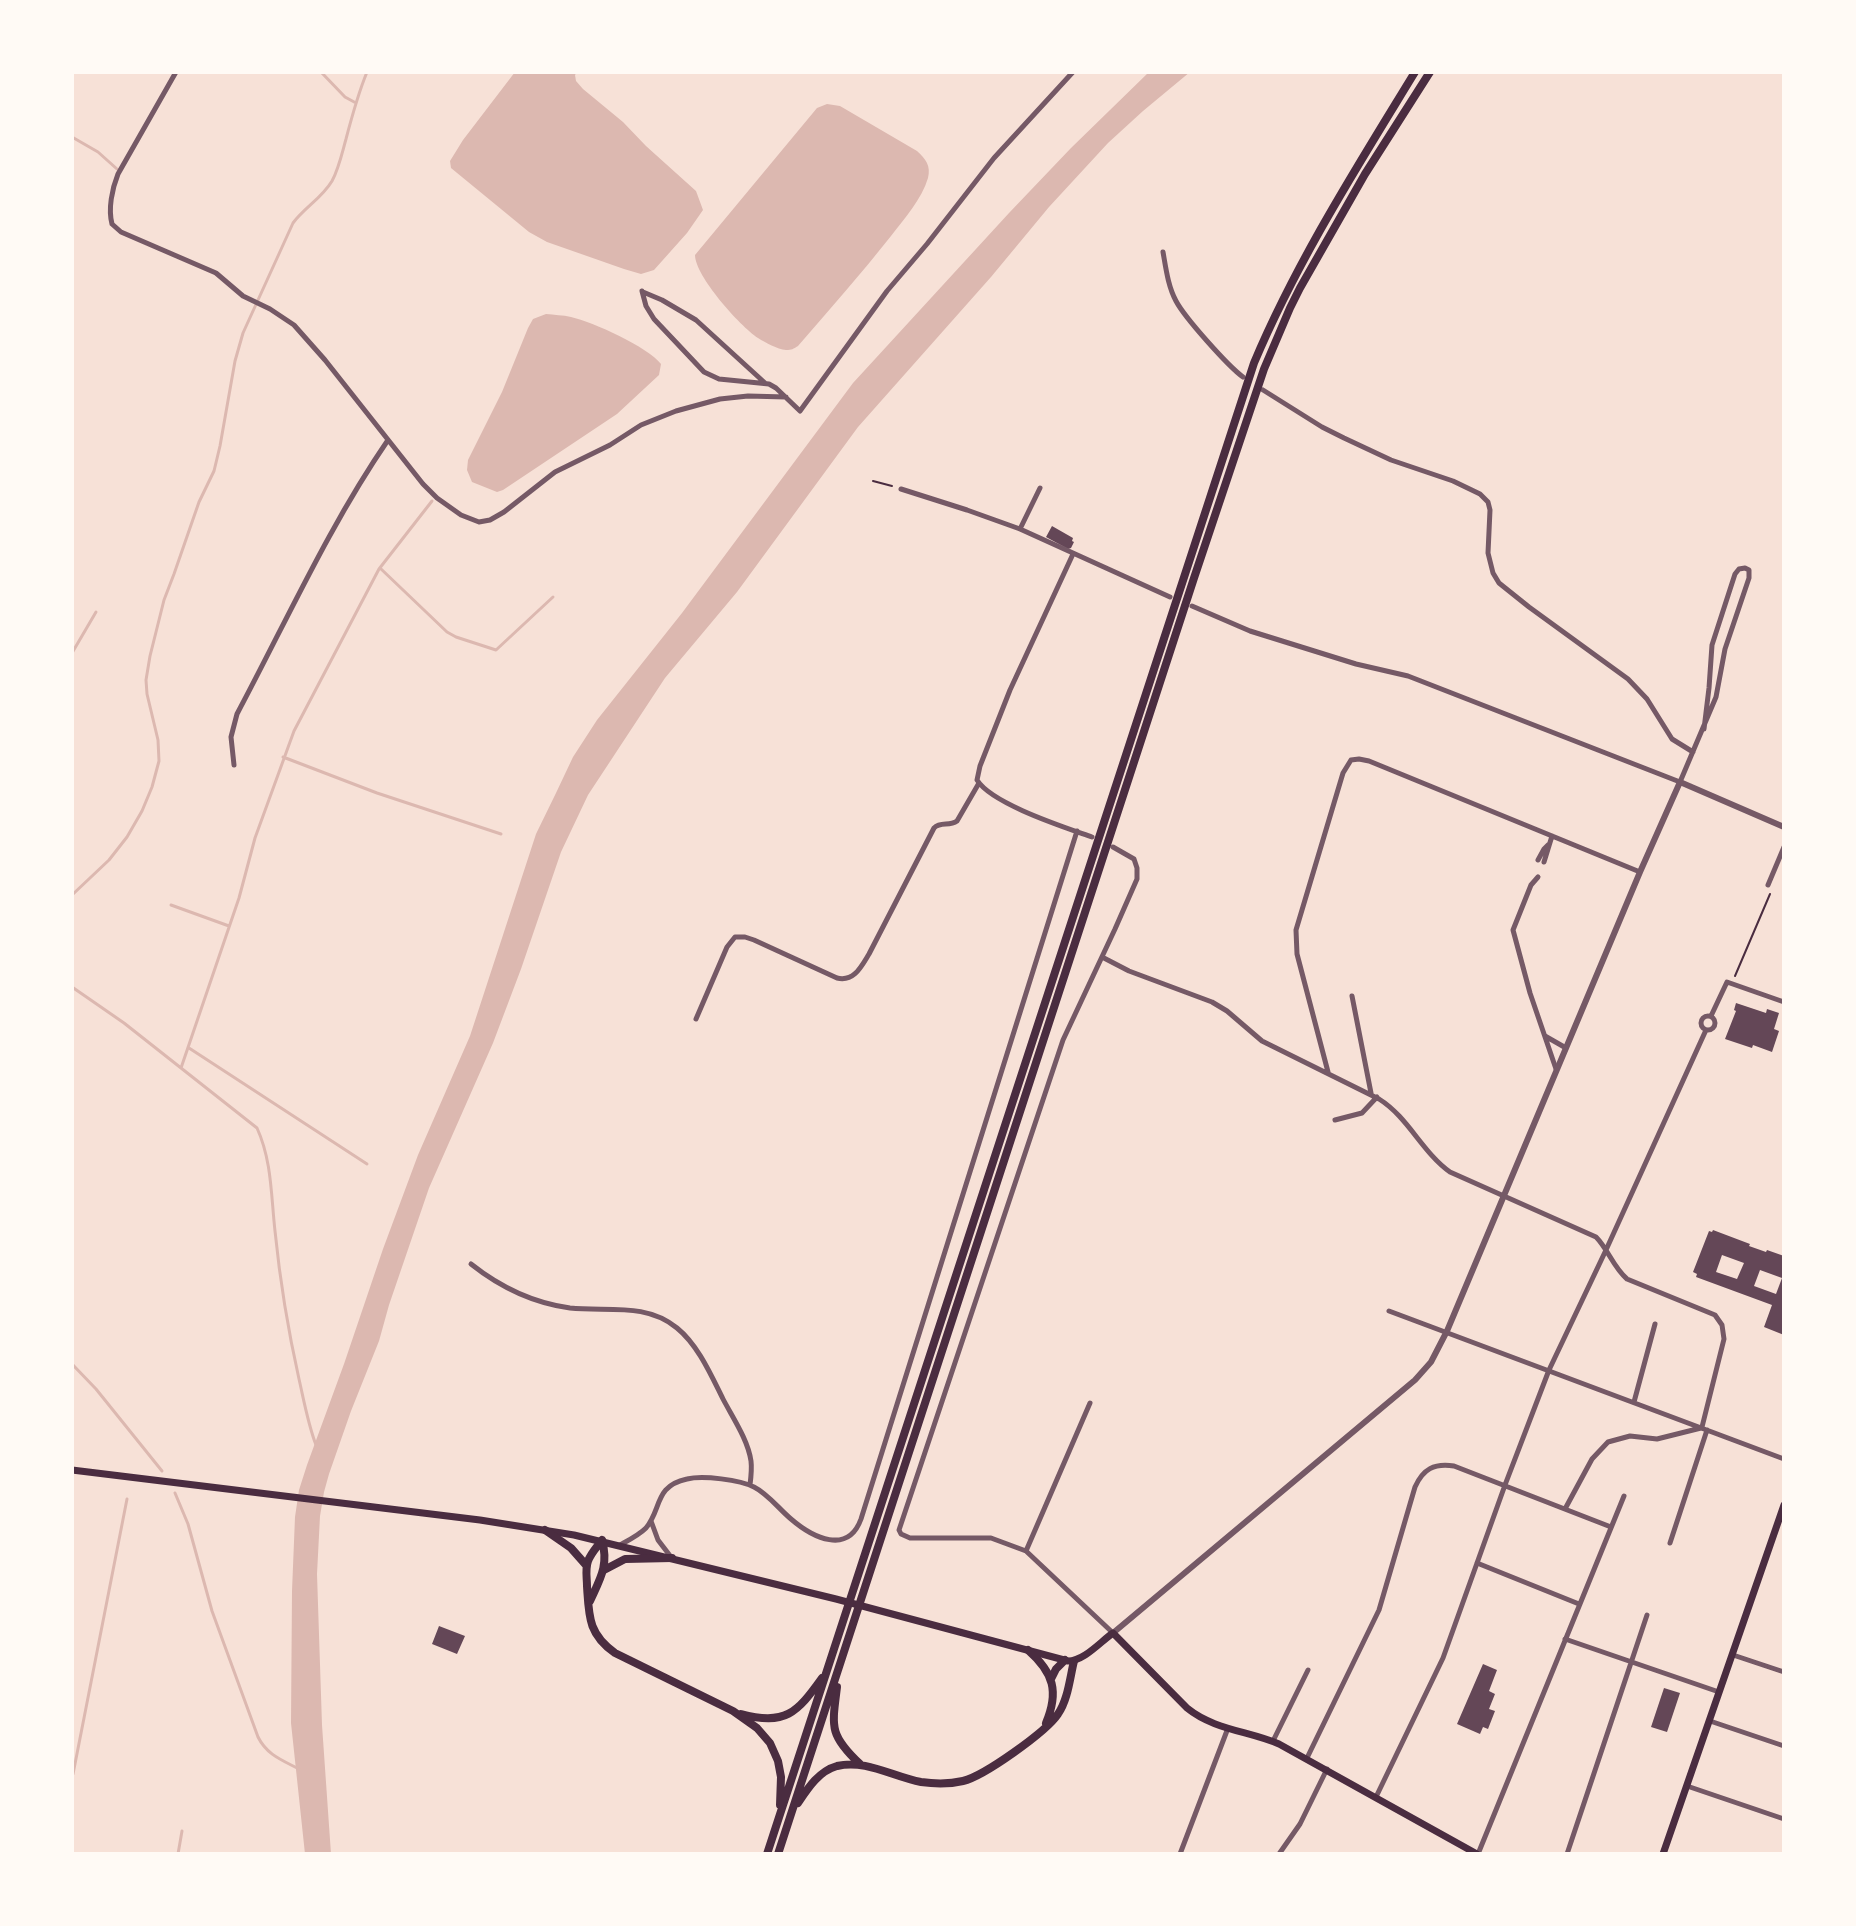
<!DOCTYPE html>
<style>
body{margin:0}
#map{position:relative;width:1856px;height:1926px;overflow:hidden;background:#f7e1d7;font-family:"Crimson Pro",serif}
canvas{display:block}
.frame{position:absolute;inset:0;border:74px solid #fffaf5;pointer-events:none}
</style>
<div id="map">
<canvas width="1856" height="1926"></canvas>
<div class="frame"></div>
</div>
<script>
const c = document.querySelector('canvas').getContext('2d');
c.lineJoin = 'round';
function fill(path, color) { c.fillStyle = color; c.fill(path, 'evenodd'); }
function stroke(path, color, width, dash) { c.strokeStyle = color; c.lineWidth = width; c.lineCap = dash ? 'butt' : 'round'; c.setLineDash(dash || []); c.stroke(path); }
const water = new Path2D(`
 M515,72H577L575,75L576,81L583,89L623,122L646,146L696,191L703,210L687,233L654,270L641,274L624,269L547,242L529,232L451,168L450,161L463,140Z
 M1149,72H1190L1143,111L1108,143L1049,207L991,277L858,427L737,592L665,678L588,795L561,852L521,969L493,1043L429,1188L389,1305L379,1341L351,1411L329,1474L324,1492L320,1516L317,1574L322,1725L331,1854H305L291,1723L292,1591L295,1517L299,1490L307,1465L344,1364L383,1249L418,1155L470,1036L536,834L556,793L573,757L597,720L682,613L853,383L1009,213L1071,148Z
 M827,104L840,106L917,151C926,159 931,166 928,178C922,199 904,219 891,236C861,274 829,310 798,346C793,349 792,350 786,350C777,349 766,343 758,338C740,326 695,276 695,255L817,108Z
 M546,314C554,315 563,315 571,317C593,322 648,347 661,364L659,375L617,414L503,490L497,492L472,482L467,470L468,460L502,392L528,328L533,319Z`);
const stream = new Path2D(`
 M321,72L345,97L356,103
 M72,137L98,152L117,169
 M380,568L447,632L456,637L496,650L553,597
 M72,653L96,612
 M283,757L377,793L501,834
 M72,895L109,860L127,837L142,811L152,787L159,761L158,740L147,694L146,680L150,656L164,600L174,574L199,502L214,471L220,446L235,361L243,333L293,223C305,207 322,198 332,181C339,168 342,153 346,139C352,116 358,94 367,72
 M171,905L229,926
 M72,987L124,1023L257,1128C272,1161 271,1196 275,1231C280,1281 288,1330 299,1379C304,1401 308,1424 316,1445
 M189,1048L367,1164
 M181,1068L239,898L255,838L294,731L379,569L432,501
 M72,1364L96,1389L162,1471
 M175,1493L188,1524L212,1611L258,1737C267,1755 282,1760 299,1769
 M73,1774L127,1499
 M178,1854L182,1831`);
const building = new Path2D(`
 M1052,526L1073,538L1072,541L1074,542L1071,548L1068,549L1046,537Z
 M1736,1003L1766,1013L1767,1009L1779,1013L1774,1029L1779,1031L1772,1052L1753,1045L1752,1048L1725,1039L1736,1011L1734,1010Z
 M1713,1230L1750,1244L1749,1246L1766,1252L1767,1250L1784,1256V1335L1764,1327L1772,1305L1696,1277L1697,1274L1693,1272L1709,1231L1712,1232ZM1722,1255L1744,1263L1737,1279L1716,1272ZM1760,1270L1782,1278L1776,1294L1754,1286Z
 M439,1626L465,1636L457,1654L432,1644Z
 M1483,1664L1497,1670L1489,1691L1495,1694L1489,1709L1495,1711L1488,1729L1483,1727L1480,1734L1457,1724Z
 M1664,1688L1680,1693L1667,1732L1651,1727Z`);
const path = new Path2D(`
 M873,481L892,486
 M1735,976L1770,894`);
const minor = new Path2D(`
 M176,72L118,174C112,189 108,209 112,224L121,232L216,273L243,296L270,309L294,325L325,360L423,484L437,498L461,515L479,522L490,520L504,512L555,472L610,445L641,425L676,411L720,399L748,396L786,397
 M1163,252C1166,269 1168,286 1176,301C1185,318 1228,366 1243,377
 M642,291L646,306L654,319L704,372L719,379L769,384L776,388L800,411L887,291L927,244L994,158L1073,72
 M643,292L662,300L696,320L765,383
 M1263,390L1322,427L1344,438L1391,460L1453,481L1480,494L1488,502L1490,510L1488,553L1493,573L1499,583L1529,607L1628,679L1647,699L1672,739L1693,752
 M901,489L967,510L1020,529L1170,597
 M1020,529L1040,488
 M1073,554L1010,690L980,766L977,780C992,804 1064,827 1092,837
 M1192,606L1250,631L1356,664L1408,676L1680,782L1716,697L1725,649L1749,578V570L1745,568L1739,569L1735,574L1712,645L1709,688L1704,729
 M234,765L231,737L237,714C286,622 329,526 388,440
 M1538,860L1544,849L1548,845
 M1544,862L1552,836
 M1538,877L1531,885L1513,930L1530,993L1556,1069
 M1768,885L1784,847
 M1102,957L1129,971L1212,1002L1227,1011L1262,1041L1379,1099C1408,1117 1422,1152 1450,1172L1596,1237C1608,1249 1613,1267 1627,1279L1715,1315L1722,1325L1724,1339L1702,1427
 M1352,996L1371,1093
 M1701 1023a7 7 0 1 1 14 0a7 7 0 1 1-14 0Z
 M1711,1016L1727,982L1784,1002
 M696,1019L727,947L735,937H745L754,940L837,978C854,982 861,967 869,954L934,828C941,821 949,827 957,821L979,783
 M1545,1036L1566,1048
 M1328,1072L1297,954L1296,930L1343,773L1351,760L1359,759L1369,761L1640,872
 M1335,1120L1362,1113L1377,1097
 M471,1264C500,1287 533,1303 570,1308C606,1312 646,1302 677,1328C698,1345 711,1375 723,1399C733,1418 748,1440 751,1461C752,1469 751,1477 750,1485
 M1389,1311L1784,1459
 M1634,1402L1655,1324
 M1565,1509L1592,1459L1608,1442L1630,1436L1657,1439L1701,1428
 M651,1521L658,1540L671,1557
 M1670,1543L1707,1430
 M620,1545C629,1540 639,1535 646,1528C662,1509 654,1486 687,1479C703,1475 740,1480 754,1487C768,1494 779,1509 791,1519C813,1538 848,1555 861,1519L1077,831
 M1026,1551L1090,1403
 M1477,1563L1579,1604
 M1113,1633L1026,1551L991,1538H910L901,1534L899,1530L1063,1040L1115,929L1137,879V868L1134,859L1113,847
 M1565,1639L1719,1692
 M1733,1655L1784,1672
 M1710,1721L1784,1746
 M1273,1741L1308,1670
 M1307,1758L1379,1610L1415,1487C1423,1469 1434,1463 1454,1466L1611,1527
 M1687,1786L1784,1819
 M1376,1797L1443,1658L1505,1485L1549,1370L1606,1250L1706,1030
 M1180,1854L1228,1728
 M1279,1854L1300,1824L1327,1769
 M1478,1854L1624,1496
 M1567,1854L1647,1615`);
const tertiary = new Path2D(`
 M1113,1633L1415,1380L1431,1362L1447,1331L1640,872L1680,782L1784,827`);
const secondary = new Path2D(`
 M72,1470L480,1520L574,1535L836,1599L1068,1661C1084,1661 1100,1642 1113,1633L1187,1708C1214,1730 1249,1731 1279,1744L1477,1854
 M1663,1854L1784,1505`);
const trunk = new Path2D(`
 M545,1530L571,1548L586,1565
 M602,1540C597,1547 591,1553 588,1561C585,1569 587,1578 587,1586C589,1616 588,1634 615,1653L733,1711L757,1728L770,1743L778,1761L781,1777L780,1805
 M604,1570L625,1559L672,1558
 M590,1601C600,1579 609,1566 602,1540
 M1028,1650C1054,1673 1059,1692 1046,1723
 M1051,1679L1056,1669L1065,1660
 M837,1687C832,1727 829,1735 860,1764
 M741,1714C785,1726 797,1713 822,1678
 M798,1803C808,1788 819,1771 837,1766C866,1759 893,1777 921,1782C935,1784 950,1784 963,1781C984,1776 1046,1732 1058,1714C1068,1700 1070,1677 1074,1661
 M767,1854L1254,363C1297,261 1357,167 1415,72
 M778,1854L1194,578L1264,369L1290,308L1300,288L1365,174L1430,72`);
fill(water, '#dcb8b0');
stroke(stream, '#dcb8b0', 3);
fill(building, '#644757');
stroke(path, '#4a2c40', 2);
stroke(minor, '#755966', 5);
stroke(tertiary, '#755966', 6);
stroke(secondary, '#4a2c40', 7);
stroke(trunk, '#4a2c40', 8);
</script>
